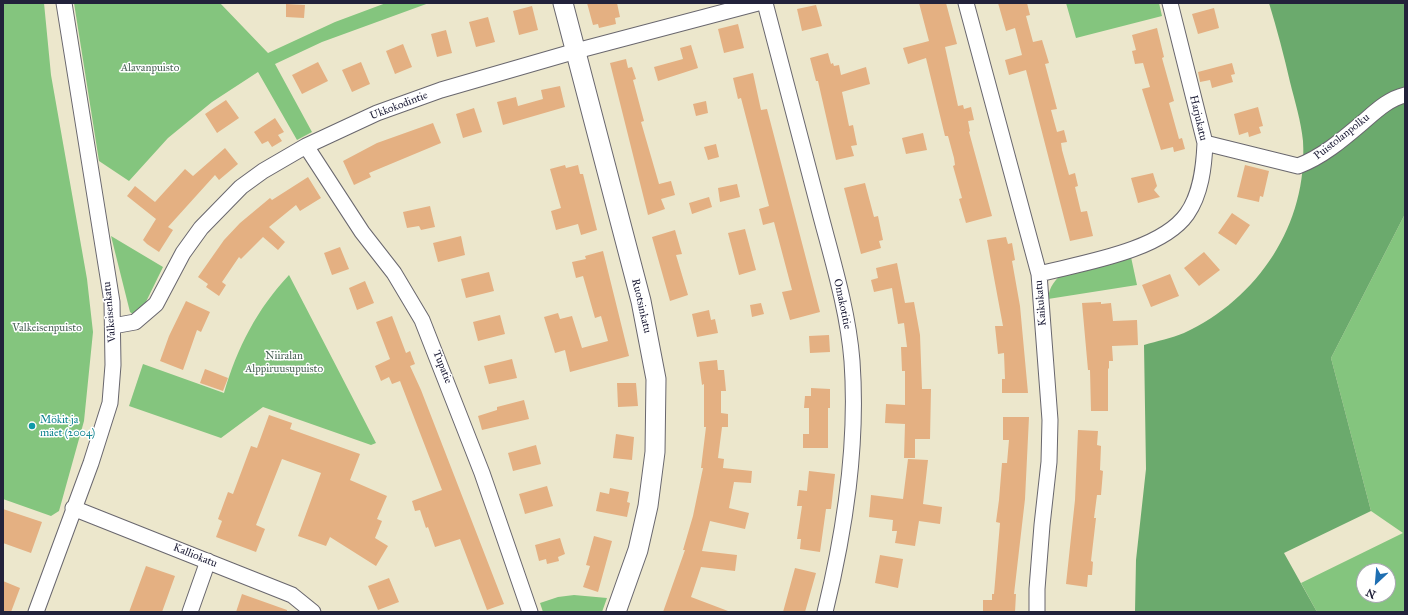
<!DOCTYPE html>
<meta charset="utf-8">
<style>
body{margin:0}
#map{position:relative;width:1408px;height:615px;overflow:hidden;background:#ece7cc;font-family:"IM FELL Great Primer",serif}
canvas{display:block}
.frame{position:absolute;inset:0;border:4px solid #22223b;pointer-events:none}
.north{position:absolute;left:1356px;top:563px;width:40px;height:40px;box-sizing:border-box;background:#fff;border:1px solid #a7a7b1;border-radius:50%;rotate:206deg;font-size:11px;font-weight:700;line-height:16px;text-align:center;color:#22223b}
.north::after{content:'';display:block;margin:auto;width:14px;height:18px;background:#1f6fb2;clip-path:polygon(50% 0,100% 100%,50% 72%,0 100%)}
</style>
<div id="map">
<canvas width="1408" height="615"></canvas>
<div class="frame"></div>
<div class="north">N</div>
</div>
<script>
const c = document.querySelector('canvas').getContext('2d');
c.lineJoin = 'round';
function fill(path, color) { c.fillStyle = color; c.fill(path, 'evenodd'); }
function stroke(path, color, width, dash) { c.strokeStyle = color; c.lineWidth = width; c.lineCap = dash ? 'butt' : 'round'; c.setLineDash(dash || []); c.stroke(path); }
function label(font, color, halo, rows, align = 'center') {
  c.font = font + ' "IM FELL Great Primer",serif'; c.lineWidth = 3; c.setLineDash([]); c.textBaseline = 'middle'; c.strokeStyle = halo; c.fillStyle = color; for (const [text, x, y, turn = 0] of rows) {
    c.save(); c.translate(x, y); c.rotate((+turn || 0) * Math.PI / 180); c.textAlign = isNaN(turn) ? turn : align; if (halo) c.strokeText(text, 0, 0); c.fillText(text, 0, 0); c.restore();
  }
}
const green = new Path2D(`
 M3,3H44L51,75L87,279L93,332L84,421L59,511L51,516L3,499Z
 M74,3H220L268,53L335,22L386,3H429L322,42L275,64L312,132L297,140L258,72L212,102L168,138L129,181L99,161Z
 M1066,3H1159L1162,16L1076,38Z
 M1405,214V612H1317L1301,583L1403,533L1371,511L1331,358ZM1364,571H1388V595H1364Z
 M111,236L163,267L141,312L134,315L130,312Z
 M1131,257L1137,285L1048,299C1049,286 1056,279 1065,271Z
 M289,275L376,443L371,445L263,407L221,438L129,406L143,364L224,393C237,348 257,309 289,275Z
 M574,595L607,598L602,612H543L540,603L558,597Z`);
const forest = new Path2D(`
 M1269,3H1405V214L1331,358L1371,511L1284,553L1317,612H1135L1136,560L1146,469L1144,345C1157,341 1172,338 1184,333C1258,299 1308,224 1303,141C1301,121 1295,102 1290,82C1284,56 1277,29 1269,3Z`);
const building = new Path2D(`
 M587,3H617L620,17L615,18L616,24L599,28L598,24L593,25Z
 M919,3H946L957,44L945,47L958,106L963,105L964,109L971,107L974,120L968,121L970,131L969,132L992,216L966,223L959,199L962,198L953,166L955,165L954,158L948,136H945L926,58L908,64L903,48L929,41Z
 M998,3H1027L1030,15L1026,16L1033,42L1042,40L1049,63L1045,64L1057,109L1051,110L1057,132L1064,130L1067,142L1061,143L1062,150L1069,175L1075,173L1078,186L1075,187L1081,212L1087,211L1093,236L1070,241L1026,70L1009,75L1005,60L1022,55L1015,28L1006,31Z
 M286,4L305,5L304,18L286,17Z
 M816,5L822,26L802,31L797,9Z
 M532,6L538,30L519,35L513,11Z
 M1214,8L1219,28L1198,34L1192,14Z
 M488,17L495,42L476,47L469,22Z
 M738,24L744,48L724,53L718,29Z
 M1157,28L1164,57L1162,58L1174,101L1169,103L1179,139L1182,138L1185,149L1174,152L1173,147L1161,150L1142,89L1150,87L1143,63L1135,64L1132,51L1136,50L1132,35Z
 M446,30L452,53L437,57L431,34Z
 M403,44L412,67L395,74L386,51Z
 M691,45L698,68L658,81L654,67L683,59L680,48Z
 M828,53L831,64L833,63L834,66L839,65L841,75L866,67L870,84L842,92L849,126L853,125L857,145L851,146L854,156L836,160L818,81H816L810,58Z
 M626,59L628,68L632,67L636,79L633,80L644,121L641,122L659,184L671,181L675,195L661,199L665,209L648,215L610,63Z
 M318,62L328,81L302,94L292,75Z
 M361,62L370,84L352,92L342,70Z
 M1232,63L1235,74L1231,75L1233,82L1212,88L1210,80L1200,82L1198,72Z
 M753,73L761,110L767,109L820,312L790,320L782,292L792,290L774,222L763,225L759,209L769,206L741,98L738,99L733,78Z
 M560,86L565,107L503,125L497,102L516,97L518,106L543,99L541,90Z
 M226,100L239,118L217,133L205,114Z
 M706,101L708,113L696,116L693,104Z
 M1258,107L1263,126L1259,127L1261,133L1249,137L1248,132L1239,135L1234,114Z
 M474,108L482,132L463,138L456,114Z
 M275,118L284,132L278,135L282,141L272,147L268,141L262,144L254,132Z
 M433,123L441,143L369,173L371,177L354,185L343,161L377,143Z
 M923,133L927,150L906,154L902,138Z
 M716,144L719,157L708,160L704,147Z
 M225,148L238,164L219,180L215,175L168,227L173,230L159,252L147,244L143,240L156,219L127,196L135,186L155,202L185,169L193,176Z
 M565,165L566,168L578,165L580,174H583L597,230L581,235L578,224L556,230L551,211L561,208L550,169Z
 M1245,165L1269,171L1263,197L1260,196L1259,202L1237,197Z
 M1153,173L1157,186L1154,190L1160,197L1138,203L1131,178Z
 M308,177L321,198L300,211L296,205L269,227L285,242L278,250L263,237L241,259L239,257L222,282L226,285L219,296L206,287L208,284L198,277L224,240L240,223L270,198L272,200Z
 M865,183L874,217L878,216L883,240L879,241L881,248L861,254L844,188Z
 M737,184L740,197L720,202L718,188Z
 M709,197L712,207L692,214L689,203Z
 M430,206L435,227L421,230L419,226L407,228L403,212Z
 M1232,213L1250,225L1236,245L1218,233Z
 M745,229L756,270L739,275L728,233Z
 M675,230L682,254L676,255L688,295L670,301L652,237Z
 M461,236L465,255L438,262L433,243Z
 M1006,237L1008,244L1012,243L1015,260L1012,261L1020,306L1028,393H1002V379H1005L1004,353L998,354L995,326H1003L987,240Z
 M340,247L349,269L332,275L324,253Z
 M603,251L629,356L570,372L565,350L555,353L544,317L558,313L560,319L572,316L582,348L608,341L601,316L595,318L583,276L576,278L572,262L586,259L585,256Z
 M1204,252L1220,270L1199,286L1184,268Z
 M897,263L905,303L914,302L920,335L922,389H931L930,439H915V458H904L905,424L885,423L886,404L905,405V371H902L901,347H907L904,323L898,324L892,288L874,292L871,280L878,278L876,268Z
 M489,272L494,291L466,298L461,279Z
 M1170,274L1179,296L1151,307L1142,285Z
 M365,281L374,303L357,310L349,288Z
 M186,301L210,312L201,332L197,330L183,370L160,361L169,336Z
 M1101,302V304L1111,303L1113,321L1137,320L1138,345L1112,346L1113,361H1109V368L1108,369V411H1091L1090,370H1088L1082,303Z
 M761,303L764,314L752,317L750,305Z
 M709,310L711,320L715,319L718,333L697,337L692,314Z
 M500,315L505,334L478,341L473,322Z
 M392,316L406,353L410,351L415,364L410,366L421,390L504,604L487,610L460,539L435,547L428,527L426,528L420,510L415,511L412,501L442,490L400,381L392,384L389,377L381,381L375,366L390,359L376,322Z
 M829,335L830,352L810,353L809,336Z
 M512,359L517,378L489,384L484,366Z
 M717,360L718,370H724L726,391H721V413L728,414V427H722L718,458L724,459L723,468L752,471L751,483L734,482L729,508L749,513L745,529L710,521L702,551L737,555L735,571L701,567L691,597L728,611V612H663L685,550H683L693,516L703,468H701L706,427H704V384L702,385L699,362Z
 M205,369L228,378L223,391L200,383Z
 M617,383H636L638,406L618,407Z
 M811,388L830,389V408H828V448H803V434H809V408H804L805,396H811Z
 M524,400L529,419L482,430L478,416L497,410V407Z
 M269,415L292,423L290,429L360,454L350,480L387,496L377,519L382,521L375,538L388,546L376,566L330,537L326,546L298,536L321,473L282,459L256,525L265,529L256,552L216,537L222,521L218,519L228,492L233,494L251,446L257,448Z
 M1003,417H1029L1025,499L1014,594H1016L1015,612H983V600H992V594H994L1000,523L996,522L999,500L1002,463H1007L1009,440H1003Z
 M1078,430L1098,431L1097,445L1101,446L1100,470L1103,471L1101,495H1097L1094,518H1096L1091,561L1093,562L1092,575H1088L1087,587L1066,584L1075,500Z
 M616,434L634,437L632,460L613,458Z
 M536,445L541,464L513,471L508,453Z
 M908,459L928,460L923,504L942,507L940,524L919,521L915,546L895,543L897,531H892L893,520L869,517L871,495L903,499Z
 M809,471L835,474L831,509H826L820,552L800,549L801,539H797L802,506H797L799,490L807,491Z
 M547,486L553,506L525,514L519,494Z
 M610,488L629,492L627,502L630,503L627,517L596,511L600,492L609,494Z
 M3,509L42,522L31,553L3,543Z
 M594,536L612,541L598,592L583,587L590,566L586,565Z
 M560,538L565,554L558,557L559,561L547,564L546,559L539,561L535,545Z
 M880,555L903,559L898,588L875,583Z
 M146,566L175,576L162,612H129Z
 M795,568L816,573L805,612H783Z
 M389,578L399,602L378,610L368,586Z
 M3,581L20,588L11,612H3Z
 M242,594L287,610V612H236Z`);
const minor = new Path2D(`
 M765,3C783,72 801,140 819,209C832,259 848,310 852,361C858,446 845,530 825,612
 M966,3L1039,274L1050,420L1049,462L1042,525L1037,589V612
 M1205,143L1298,166C1322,157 1342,140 1362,123C1375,112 1388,99 1405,95
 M306,146L362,232L394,273L422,320L482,473L530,612
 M1039,274C1082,263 1161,251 1187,214C1201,194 1204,167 1205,143L1170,3
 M113,326L135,322L156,304L183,253L201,228L241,187L263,171L306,146L377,113L441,90L576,51L758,3
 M73,508L292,595L313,612
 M36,612L91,463L110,403L113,365L112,302L64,3
 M190,612L208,561`);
const tertiary = new Path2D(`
 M563,3L641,301L656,379L655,452L648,506L638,550L616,612`);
const markers = [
 [32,426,4,"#0f9aa8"]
];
const parkNames = [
 ["Alavanpuisto",150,68],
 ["Valkeisenpuisto",47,328],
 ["Niiralan",284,356],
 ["Alppiruusupuisto",284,369]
];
const streetNames = [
 ["Ukkokodintie",399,106,-21],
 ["Harjukatu",1198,118,77],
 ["Puistolanpolku",1342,137,-38],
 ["Kaikukatu",1041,303,-95],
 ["Omakotitie",842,304,78],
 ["Ruotsinkatu",641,306,77],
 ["Valkeisenkatu",110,312,-95],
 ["Tupatie",442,367,68],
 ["Kalliokatu",195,556,22]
];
const cultureNames = [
 ["Mökit ja",40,420],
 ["mäet (2004)",40,433]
];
fill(green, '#84c57e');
fill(forest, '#6baa6d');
fill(building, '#e4b082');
stroke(minor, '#69676e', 17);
stroke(tertiary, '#69676e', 21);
stroke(minor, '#fff', 15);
stroke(tertiary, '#fff', 19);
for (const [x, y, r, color] of markers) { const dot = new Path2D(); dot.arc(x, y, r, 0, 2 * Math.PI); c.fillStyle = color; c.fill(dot); stroke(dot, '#fff', 1.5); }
label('11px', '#496356', '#fff', parkNames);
label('11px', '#22223b', '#fff', streetNames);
label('11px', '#0d838f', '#fff', cultureNames, 'left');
</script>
